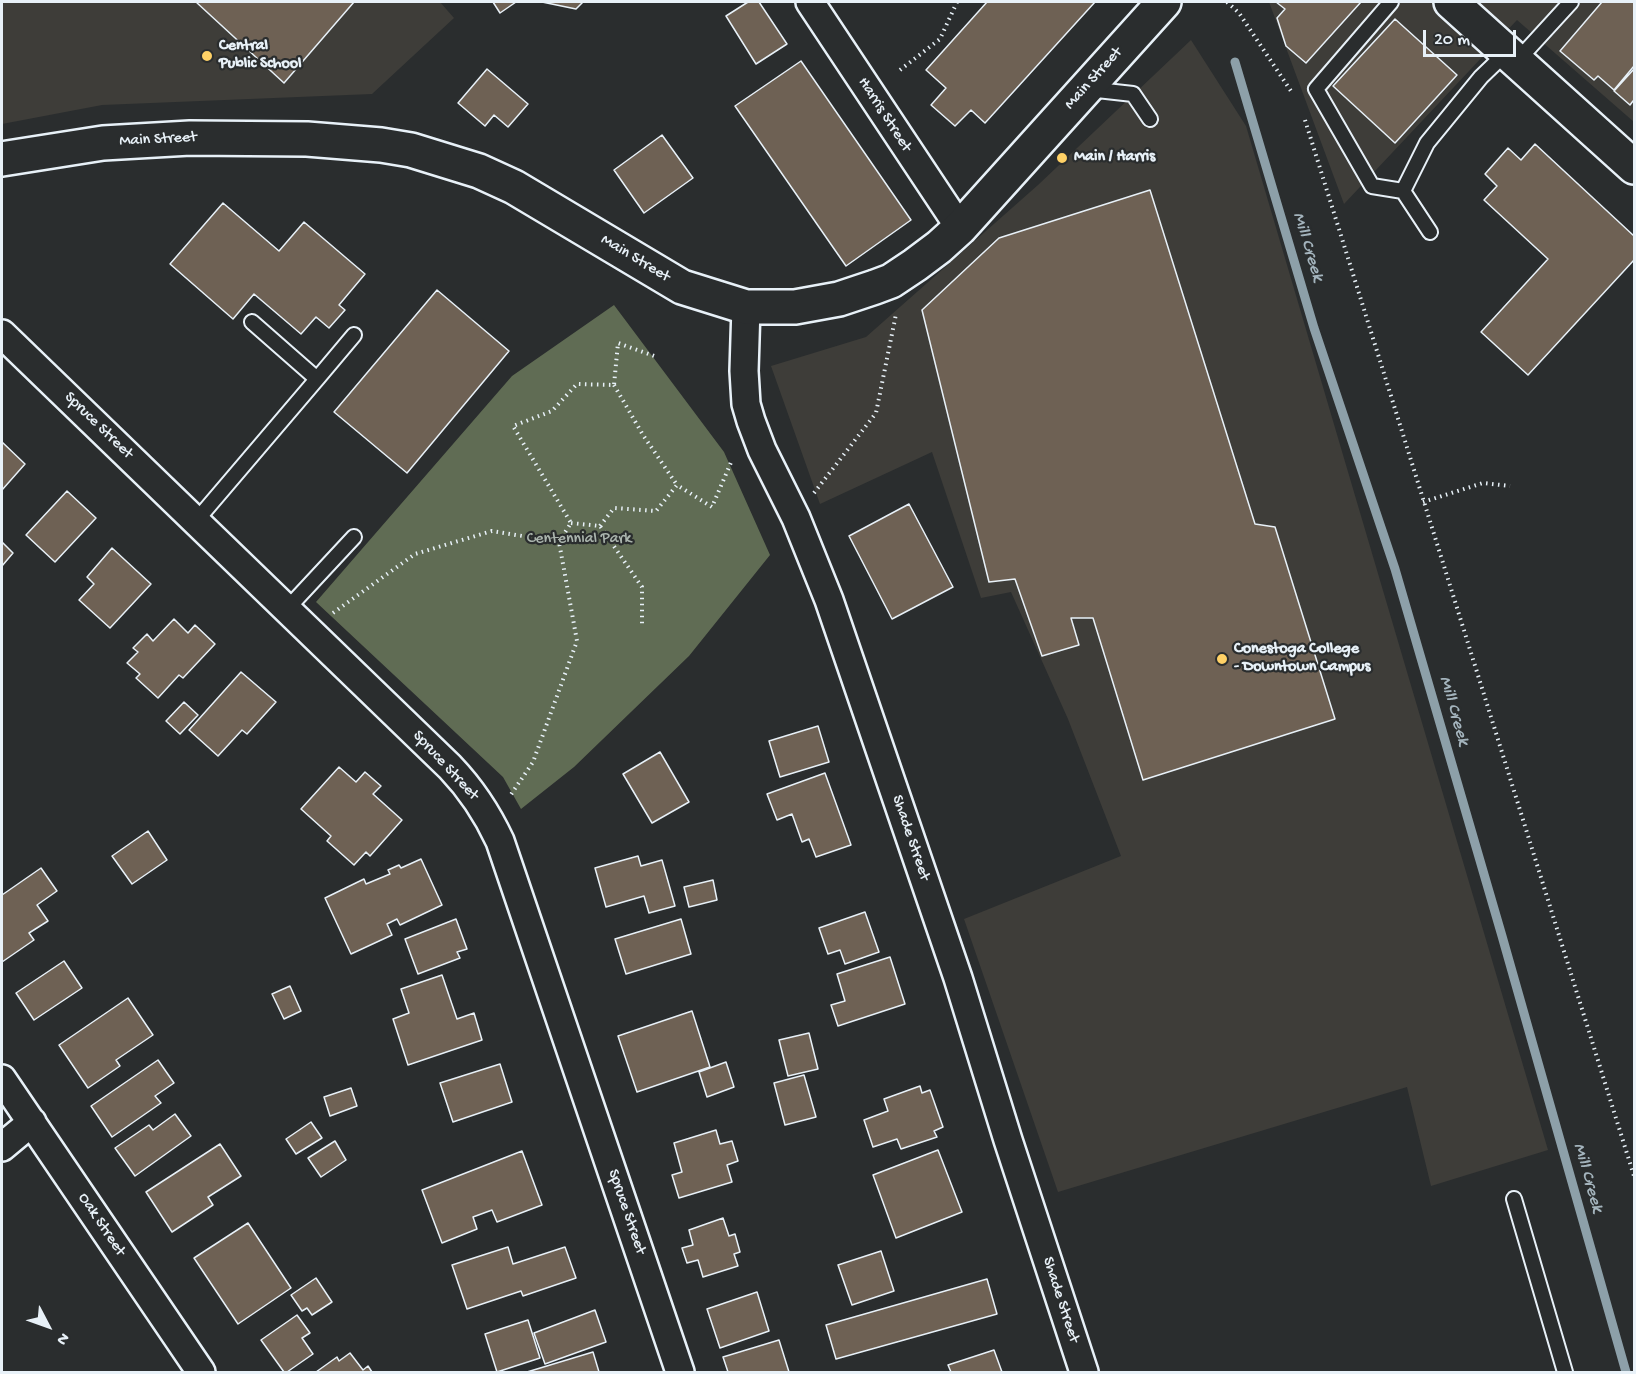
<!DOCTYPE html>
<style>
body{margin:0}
#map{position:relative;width:1636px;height:1374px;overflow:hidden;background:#2a2d2e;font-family:"Gochi Hand",sans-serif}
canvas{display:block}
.frame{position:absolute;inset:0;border:3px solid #e8f1f8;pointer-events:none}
.north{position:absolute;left:18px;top:1296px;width:60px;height:60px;-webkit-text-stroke:4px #2a2d2e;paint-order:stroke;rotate:131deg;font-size:16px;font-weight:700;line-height:24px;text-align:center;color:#e8f1f8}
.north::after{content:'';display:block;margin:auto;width:21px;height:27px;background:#e8f1f8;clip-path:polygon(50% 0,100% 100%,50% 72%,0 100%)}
.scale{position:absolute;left:1423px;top:30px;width:93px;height:27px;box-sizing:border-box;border:3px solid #e8f1f8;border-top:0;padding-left:8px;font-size:18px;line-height:21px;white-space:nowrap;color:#e8f1f8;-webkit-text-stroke:4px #2a2d2e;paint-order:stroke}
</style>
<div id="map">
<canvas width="1636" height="1374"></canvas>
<div class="frame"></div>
<div class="north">N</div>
<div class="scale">20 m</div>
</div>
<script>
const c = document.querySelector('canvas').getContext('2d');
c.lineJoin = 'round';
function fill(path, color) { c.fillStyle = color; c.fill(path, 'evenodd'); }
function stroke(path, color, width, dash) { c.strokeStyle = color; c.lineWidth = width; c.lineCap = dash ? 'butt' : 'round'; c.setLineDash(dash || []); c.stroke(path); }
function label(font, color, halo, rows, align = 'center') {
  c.font = font + ' "Gochi Hand",sans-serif'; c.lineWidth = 4.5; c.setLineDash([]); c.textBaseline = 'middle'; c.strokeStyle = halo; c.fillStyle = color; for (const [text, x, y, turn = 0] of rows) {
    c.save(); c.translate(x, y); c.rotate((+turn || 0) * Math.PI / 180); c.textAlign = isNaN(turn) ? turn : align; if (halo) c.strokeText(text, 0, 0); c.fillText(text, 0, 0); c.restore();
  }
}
const built = new Path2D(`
 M2,2H440L454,18L372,94L102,105L2,124Z
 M1269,2H1634V122L1517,20L1344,204Z
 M1191,40L1246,126L1548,1150L1431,1186L1407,1087L1058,1192L964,919L1121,856L1068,719L1011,592L981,598L932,452L820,504L771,366L866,337L1038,185Z`);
const green = new Path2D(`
 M614,305L724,452L770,555L689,656L574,767L521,809L503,777L316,602L512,376Z`);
const stream = new Path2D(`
 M1235,62L1314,328L1395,569L1502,936L1626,1372`);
const building = new Path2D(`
 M196,2H354L284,83Z
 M493,2H516L500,13Z
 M542,2H583L576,9Z
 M748,2H759L787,44L756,64L726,16Z
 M987,2H1095L985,123L971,110L955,126L931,105L946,88L926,70Z
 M1276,2H1361L1306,63L1286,46L1277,18L1285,9Z
 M1602,2H1634V66L1614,90L1598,76L1594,80L1560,51Z
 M1395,19L1457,75L1395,143L1333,86Z
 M801,61L911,220L846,266L735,106Z
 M487,69L528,104L508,127L494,115L485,126L458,103Z
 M1634,69V103L1633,101L1630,105L1614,91Z
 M662,135L693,178L644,213L614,170Z
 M1535,144L1634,236V260L1528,375L1481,332L1548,259L1484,200L1497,186L1485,174L1508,148L1521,160Z
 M1150,190L1255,524L1275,527L1335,719L1143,780L1093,618H1071L1079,645L1042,656L1015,579L989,582L922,310L999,238Z
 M223,203L279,251L304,222L365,274L339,305L345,310L329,328L316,317L301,334L254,294L233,319L170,264Z
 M437,290L509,351L407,473L334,412Z
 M2,442L25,464L2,490Z
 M67,491L96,518L55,562L26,535Z
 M909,504L953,587L892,619L849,536Z
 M2,542L13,553L2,566Z
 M112,548L151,584L110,628L79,600L94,584L87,577Z
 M174,619L188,633L195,625L215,644L183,678L179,675L158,698L136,678L140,674L127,663L138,652L133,648L147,634L153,641Z
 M241,672L276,702L247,734L242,730L218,756L189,730Z
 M184,702L198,715L180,734L166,721Z
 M818,726L829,762L780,777L769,741Z
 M660,752L689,802L652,823L623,774Z
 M339,767L356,782L365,772L381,786L373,794L402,820L370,856L366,852L354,865L327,841L331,836L301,809Z
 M825,773L851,845L816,857L809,839L802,842L792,814L777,820L767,794Z
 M148,831L167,860L132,884L112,856Z
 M638,856L641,866L662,860L675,906L649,913L644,896L606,907L595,868Z
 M421,859L442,905L400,925L397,919L387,924L392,935L351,954L325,898L364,879L366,884L390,874L388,870L399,865L401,868Z
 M41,868L57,891L37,905L48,921L29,933L34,940L2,962V895Z
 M713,880L717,900L689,907L684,887Z
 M865,912L879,952L845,964L840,950L828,954L819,928Z
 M456,919L467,949L457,952L460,958L418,974L405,939Z
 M681,919L691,954L626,974L615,939Z
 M890,957L905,1004L838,1026L831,1005L845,1001L837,974Z
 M64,961L82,988L34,1020L16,993Z
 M442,975L457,1019L474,1013L482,1040L408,1065L393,1019L409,1013L401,989Z
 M290,986L301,1011L284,1019L272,994Z
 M128,998L153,1035L116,1060L120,1066L88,1088L59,1045Z
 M692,1011L710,1067L637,1092L618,1036Z
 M809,1033L818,1069L788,1076L779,1040Z
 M158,1060L174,1083L155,1096L161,1103L112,1137L91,1106Z
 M726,1062L734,1087L707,1097L699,1072Z
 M500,1064L512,1102L453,1122L440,1083Z
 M804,1075L816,1117L785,1125L774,1083Z
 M920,1086L922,1093L930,1090L943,1127L934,1131L937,1137L901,1149L897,1139L873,1147L864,1120L888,1111L884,1099Z
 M351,1088L357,1106L330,1116L324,1097Z
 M175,1114L191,1136L135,1176L115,1148L149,1125L153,1130Z
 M311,1122L322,1138L296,1154L286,1139Z
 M716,1130L720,1144L732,1141L738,1161L727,1165L732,1182L679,1198L672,1175L682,1172L674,1143Z
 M335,1141L346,1160L321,1177L308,1158Z
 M220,1144L241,1176L208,1197L213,1205L172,1232L146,1192Z
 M938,1150L962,1212L896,1238L873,1175Z
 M522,1151L542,1205L497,1222L492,1210L473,1217L477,1229L442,1243L422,1190Z
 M723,1218L729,1236L735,1234L740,1252L734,1254L738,1266L703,1277L698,1260L687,1263L682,1248L693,1245L689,1230Z
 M248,1223L291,1288L238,1324L194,1258Z
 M508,1247L513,1264L565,1247L576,1278L523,1296L521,1291L467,1309L452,1265Z
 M881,1251L894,1291L852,1305L838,1265Z
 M316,1278L332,1302L312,1315L307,1308L302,1311L291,1295Z
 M987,1279L997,1314L836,1359L826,1325Z
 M757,1292L769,1331L720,1348L707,1309Z
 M595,1310L606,1342L545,1364L534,1333Z
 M297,1315L310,1333L302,1338L313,1354L287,1372H284L261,1340Z
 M528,1320L540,1358L497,1372L485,1334Z
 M779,1340L789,1372H728L723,1357Z
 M994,1350L1002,1372H951L948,1365Z
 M593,1352L599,1372H527Z
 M350,1353L363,1370L368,1366L372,1372H316L337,1357L339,1361Z`);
const path = new Path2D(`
 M1227,2L1239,13L1293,94
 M900,70L940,39L957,2
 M1305,120L1634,1176
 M614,385L643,435L677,485
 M814,493L876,413L896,314
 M1423,502L1483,483L1510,486
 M571,523L600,526L642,587V624
 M600,526L614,508L656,511L677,485L712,507L732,460
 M559,542L571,523L513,426L552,411L577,384L614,385L618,343L657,357
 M333,613L415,554L492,531L559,542L577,641L533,762L510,796`);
const lane = new Path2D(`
 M1391,2L1316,89L1372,186L1403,191
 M1517,61L1571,2
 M1088,89L1133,94L1150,119
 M1430,232L1403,191L1427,143L1481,77L1507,52
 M317,379L354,335
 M196,521L317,379L252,322
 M287,609L354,537
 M1514,1199L1565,1372`);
const street = new Path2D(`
 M810,2L960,228
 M746,307L744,371L746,404L751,421L762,450L796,518L829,600L958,978L1008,1140L1084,1372
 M2,334L450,767C472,790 487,813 500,841L680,1372
 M2,1079L201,1372
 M2,1147L32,1122`);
const secondary = new Path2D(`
 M1451,2L1634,167
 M2,159L103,143L190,138L307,139L381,145L411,150L479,171L514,187L682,287L746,307H795L839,299L875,287L891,281L915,265L939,247L960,228L1164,2`);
const markers = [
 [207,56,6,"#ffd166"],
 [1062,158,6,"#ffd166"],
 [1222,659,6,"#ffd166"]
];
const poiNames = [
 ["Central",219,47],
 ["Public School",219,65],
 ["Main / Harris",1074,158],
 ["Conestoga College",1234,650],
 ["- Downtown Campus",1234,668]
];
const streetNames = [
 ["Main Street",1094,79,-48],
 ["Harris Street",884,115,57],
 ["Main Street",158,140,-3],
 ["Main Street",635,259,31],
 ["Spruce Street",98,426,44],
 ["Spruce Street",445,766,47],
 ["Shade Street",910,838,71],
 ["Spruce Street",626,1212,71],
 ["Oak Street",101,1225,56],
 ["Shade Street",1060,1300,72]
];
const parkNames = [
 ["Centennial Park",579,540]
];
const waterNames = [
 ["Mill Creek",1307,247,73],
 ["Mill Creek",1453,711,74],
 ["Mill Creek",1587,1178,74]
];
fill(built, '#3e3d39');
fill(green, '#606c54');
stroke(stream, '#8da0a9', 9);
fill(building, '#6e6154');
stroke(building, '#e8f1f8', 1.5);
stroke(lane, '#e8f1f8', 18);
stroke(street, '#e8f1f8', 32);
stroke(secondary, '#e8f1f8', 38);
stroke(path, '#e8f1f8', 4, [1.5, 4.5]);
stroke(lane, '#2a2d2e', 14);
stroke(street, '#2a2d2e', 27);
stroke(secondary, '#2a2d2e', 33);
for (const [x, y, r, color] of markers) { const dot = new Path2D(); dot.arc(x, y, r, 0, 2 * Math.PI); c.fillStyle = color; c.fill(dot); stroke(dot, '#2a2d2e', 2); }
label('bold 16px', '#e8f1f8', '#2a2d2e', poiNames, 'left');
label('16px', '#e8f1f8', '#2a2d2e', streetNames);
label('16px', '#abb5ae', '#2a2d2e', parkNames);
label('italic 18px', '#a4b4bd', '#2a2d2e', waterNames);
</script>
